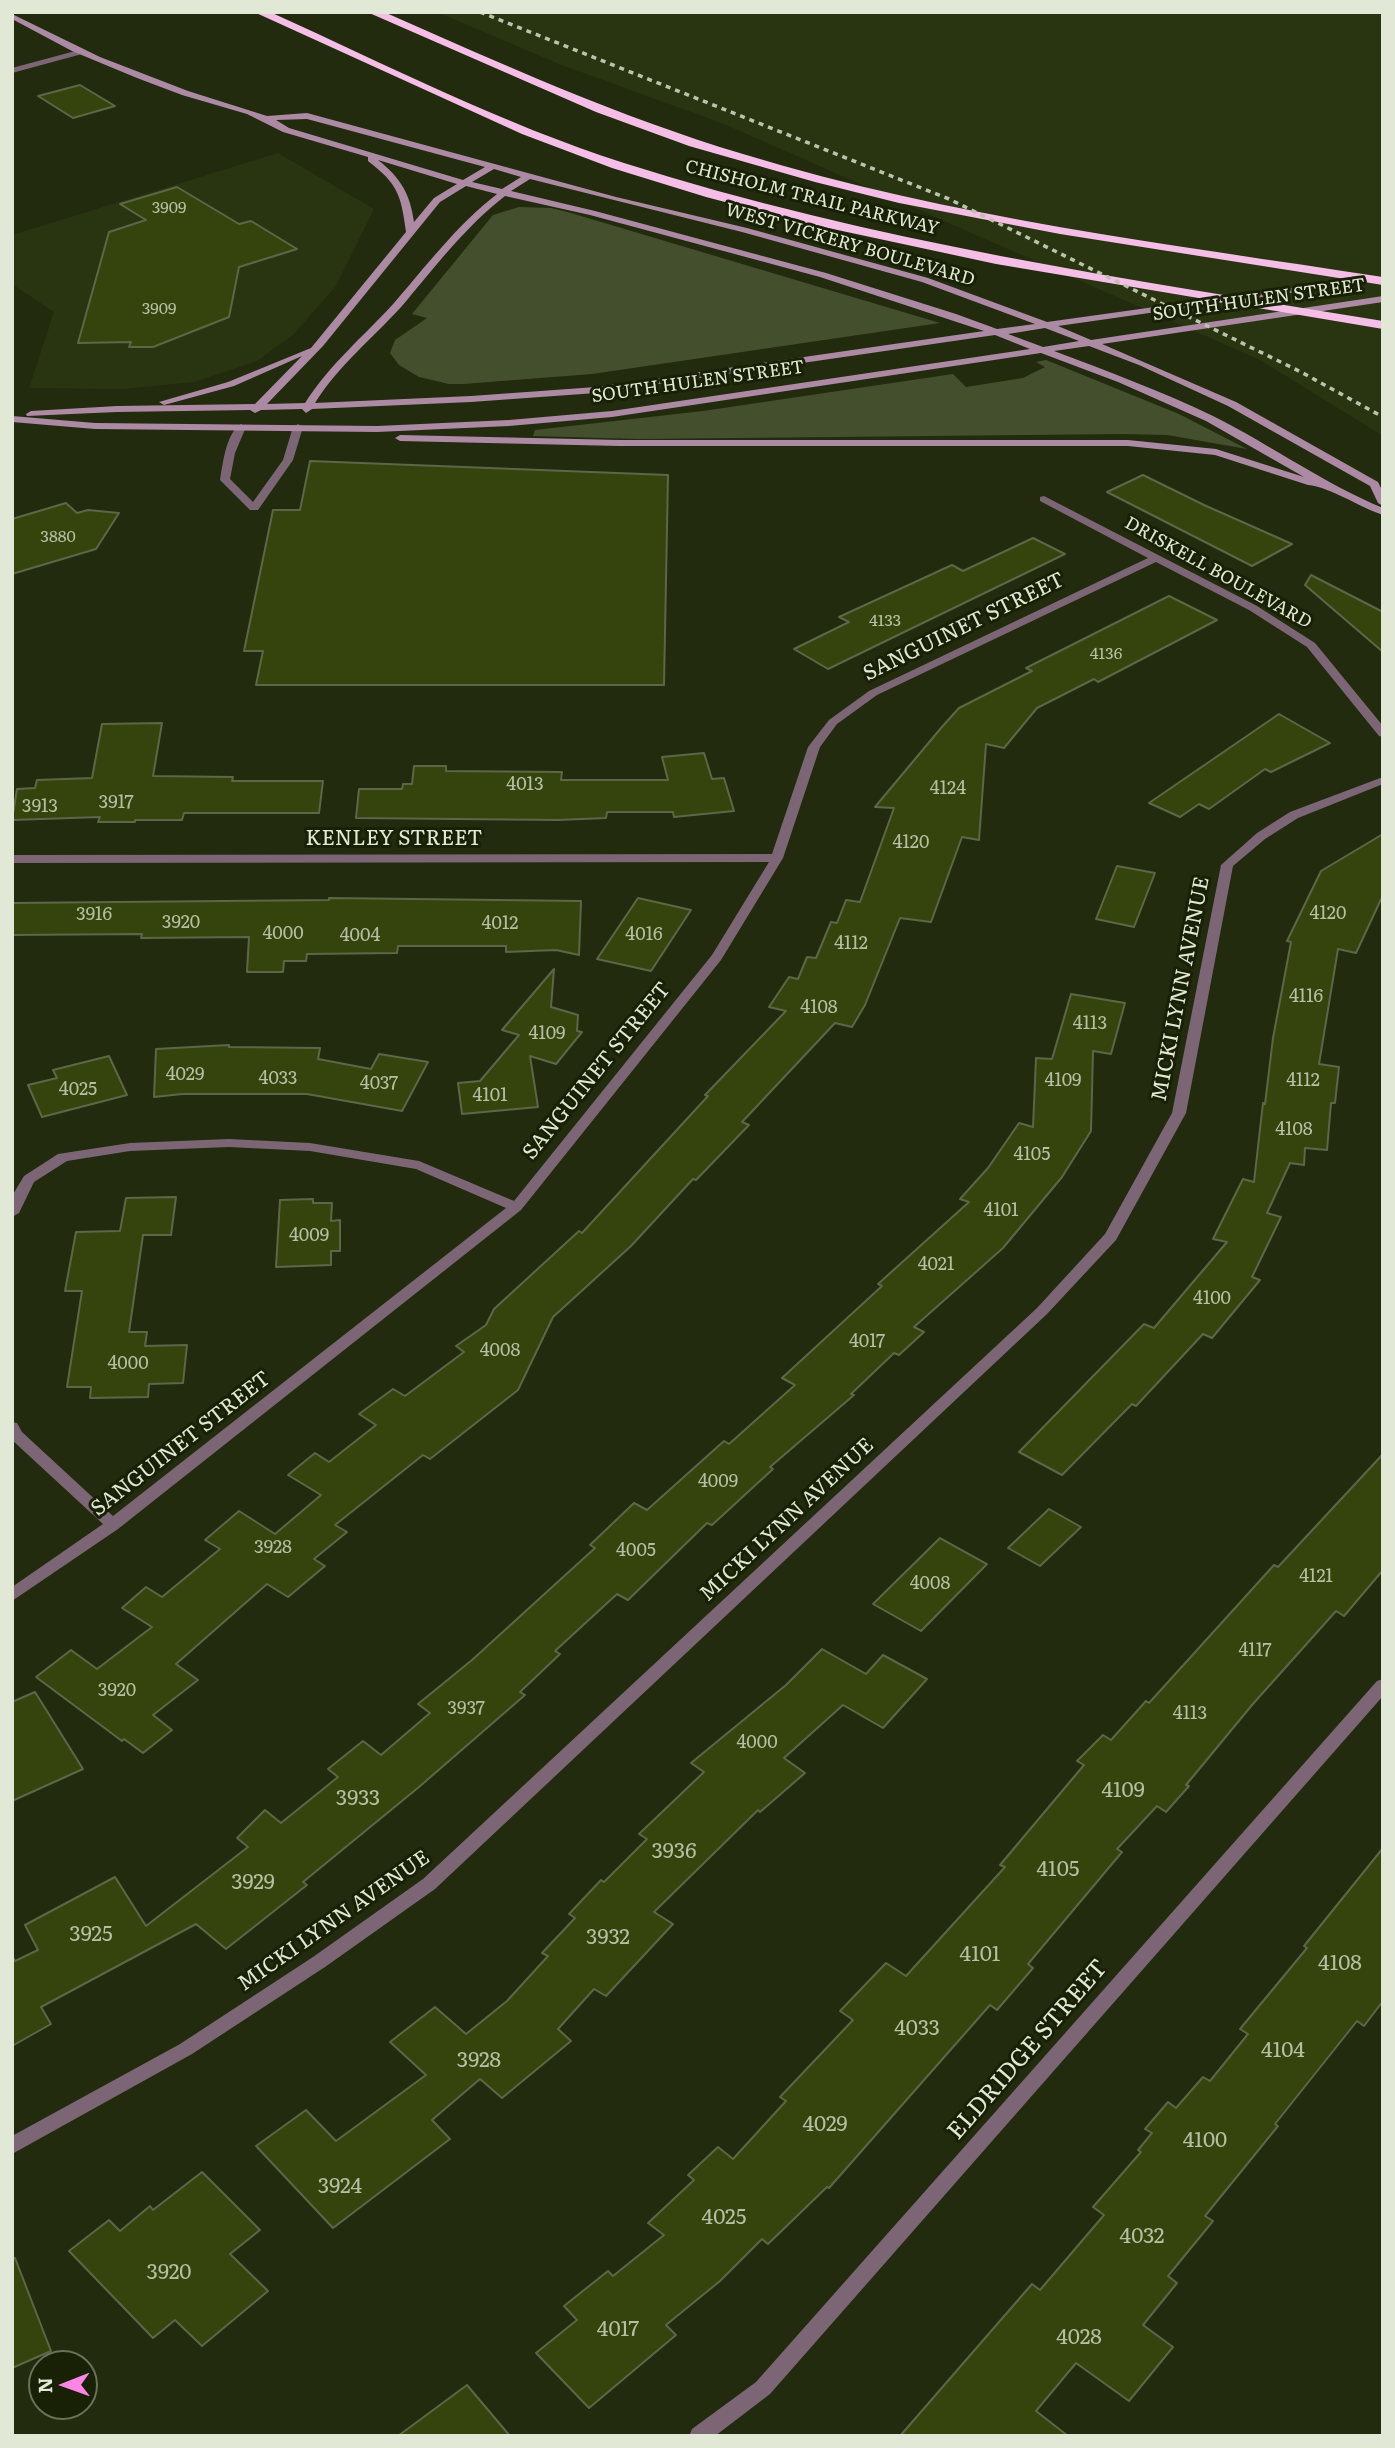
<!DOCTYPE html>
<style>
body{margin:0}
#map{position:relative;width:1395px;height:2448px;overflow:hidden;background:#222b0e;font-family:Literata,serif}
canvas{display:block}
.frame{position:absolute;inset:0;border:14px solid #e1e8d6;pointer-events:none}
.north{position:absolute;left:28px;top:2350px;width:70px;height:70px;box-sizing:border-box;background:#182105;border:2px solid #687159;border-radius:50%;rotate:269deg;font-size:19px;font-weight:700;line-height:28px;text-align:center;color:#e1e8d6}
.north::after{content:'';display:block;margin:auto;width:24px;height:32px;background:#fc86e4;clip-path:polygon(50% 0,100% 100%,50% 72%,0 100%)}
</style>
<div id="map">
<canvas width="1395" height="2448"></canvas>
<div class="frame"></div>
<div class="north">N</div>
</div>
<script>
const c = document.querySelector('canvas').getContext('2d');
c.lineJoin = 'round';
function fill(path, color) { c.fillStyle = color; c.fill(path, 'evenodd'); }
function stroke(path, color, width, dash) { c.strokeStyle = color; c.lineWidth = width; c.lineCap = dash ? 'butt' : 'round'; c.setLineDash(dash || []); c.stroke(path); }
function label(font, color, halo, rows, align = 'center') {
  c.font = font + ' Literata,serif'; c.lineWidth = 6; c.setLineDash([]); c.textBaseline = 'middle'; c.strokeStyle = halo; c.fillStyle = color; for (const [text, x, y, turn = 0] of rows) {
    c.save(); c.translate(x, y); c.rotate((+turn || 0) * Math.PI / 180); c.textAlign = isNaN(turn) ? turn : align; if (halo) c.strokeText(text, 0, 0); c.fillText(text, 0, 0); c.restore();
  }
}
const built = new Path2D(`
 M437,12H1383V436L1260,360L724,124L559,64Z
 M278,153L374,209L336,286L293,335L257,361L195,382L122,389L29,388L54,312L12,284V235Z`);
const green = new Path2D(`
 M519,207L551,208L571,213L940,323L592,374L463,384H449L419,377L399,365L390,353L395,340L427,318L412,314L493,215Z
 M1046,360L1179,414L1247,449L1167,435L1123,434L639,439L533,436L535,430L703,411L953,374L966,387L1023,378L1045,367L1036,362Z`);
const building = new Path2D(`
 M80,85L115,106L73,118L38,96Z
 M177,187L239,224L251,221L297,249L239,267L229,317L153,347H129L131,342L78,343L109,232L146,220L120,204Z
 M310,461L668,475L664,685H256L263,651H244L273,510H300Z
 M1143,475L1204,505L1292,544L1252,566L1107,492Z
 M66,503L77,513L88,510L119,513L96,549L12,574V519Z
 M1033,538L1065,554L828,669L794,649L849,622L839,617L952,565L963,571Z
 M1311,575L1383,612V652L1305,585Z
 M1169,596L1217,620L1098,682L1094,679L1037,708L1004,748L986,744L979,840L962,837L931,922L900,918L865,1005L852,1027L835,1023L742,1122L749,1125L696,1180L693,1179L631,1246L553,1317L518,1390L430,1459L423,1455L335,1525L347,1532L314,1559L325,1566L288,1597L267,1584L176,1664L198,1680L153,1715L172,1730L143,1753L124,1739L122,1741L36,1677L71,1650L97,1669L152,1627L122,1608L146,1587L162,1597L220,1549L205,1540L239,1511L275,1534L321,1495L288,1475L315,1453L329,1462L376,1425L359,1414L393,1389L405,1396L464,1352L456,1346L486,1325L494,1309L579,1231L582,1233L708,1096L705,1095L786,1011L769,1007L789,977L798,979L807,957L816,958L831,922L837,923L846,900L860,902L894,808L875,807L941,728L959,708L1032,671L1026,668Z
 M1279,714L1330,743L1271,772L1265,769L1209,809L1199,804L1180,817L1149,803Z
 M162,723L153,776L233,777L232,781H323L319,813H184L182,820H135V822H98L100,817L12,820L17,789L35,788L37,780L92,778L102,724Z
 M704,753L712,779L724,778L734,811L674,817L673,812H607L606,818L558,820L356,818L359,789H402L403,784H412L414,766H446V771L562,772L561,780H668L662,757Z
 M1383,834V895L1356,953L1338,949L1319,1064L1339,1067L1335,1103H1331L1327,1150L1305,1148L1304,1165L1290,1163L1267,1213L1281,1217L1252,1277L1260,1280L1212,1338L1203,1334L1136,1406L1132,1404L1062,1475L1019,1452L1144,1324L1154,1328L1227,1242L1213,1239L1243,1179L1254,1182L1263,1103L1265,1104L1273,1038L1291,942L1287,941L1321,871Z
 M1117,866L1155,873L1134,927L1096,919Z
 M329,898L581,901L579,955L556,950L506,952V946H398L397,953L307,954L306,961H284L283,972H247L249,937L141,938L142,934L12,935V903L329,900Z
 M638,898L691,910L651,971L597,959Z
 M554,969L551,1007L578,1015L577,1031L582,1032L556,1064L530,1056L538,1107L462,1114L458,1083L480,1081L519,1035L502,1030Z
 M1071,994L1125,1003L1111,1054L1093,1051L1091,1131L1062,1177L1003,1248L914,1327L924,1332L899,1355L894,1353L851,1394L854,1395L770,1467L773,1469L712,1525L707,1523L628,1600L617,1594L555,1651L560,1654L520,1692L525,1695L419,1787L303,1882L307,1885L226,1949L196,1924L41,2007L51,2024L12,2046V1956L15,1961L38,1950L25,1925L115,1877L146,1926L248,1847L237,1838L265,1810L281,1823L338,1777L328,1769L363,1741L381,1755L430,1713L418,1704L472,1660L595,1548L590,1545L634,1503L647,1510L724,1441L729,1444L795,1385L782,1378L882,1286L878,1284L969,1202L960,1199L988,1168L1019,1123L1033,1127L1036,1058L1052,1059Z
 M229,1045V1047L320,1048L318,1059L371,1069L379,1054L428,1062L402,1111L307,1094H182L154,1097L156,1049Z
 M109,1056L127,1095L42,1117L28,1085L57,1078L53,1070Z
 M176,1197L171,1235H143L129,1332H147L145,1346L187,1345L183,1383L149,1384L148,1397L90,1398L91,1387H67L82,1291H65L76,1232L120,1231L126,1198Z
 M313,1199V1203H332L331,1221L340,1220V1251H331V1265L276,1267L280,1200Z
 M1383,1454V1570L1344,1616L1336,1611L1252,1705L1186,1785L1189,1786L1166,1812L1157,1806L1117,1849L1122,1852L1028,1964L1033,1968L997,2010L990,2005L829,2188L827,2187L768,2244L762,2239L720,2281L666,2325L676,2335L589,2408L536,2353L577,2320L564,2306L608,2271L613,2276L664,2235L648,2223L694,2180L688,2175L718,2147L733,2159L786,2101L780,2097L853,2020L840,2011L886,1963L906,1976L1005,1867L1000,1865L1084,1765L1077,1761L1103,1735L1111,1740L1146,1701L1149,1703L1274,1565L1278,1567Z
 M1049,1509L1081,1527L1040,1566L1008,1548Z
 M940,1538L987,1564L921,1631L873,1604Z
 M822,1649L866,1674L883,1655L927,1679L883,1728L843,1705L784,1758L805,1773L760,1812L758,1810L654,1912L673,1924L606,1996L594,1989L558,2029L571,2041L502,2098L480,2079L432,2120L450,2139L333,2228L256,2146L306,2110L336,2141L426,2075L390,2042L435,2007L466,2034L507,2001L548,1956L542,1953L575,1918L569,1914L601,1880L604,1882L647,1839L639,1834L704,1772L691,1763L786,1685Z
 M35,1692L83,1769L12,1801V1702Z
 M1383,1848V2001L1364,2026L1357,2021L1275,2124L1278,2126L1205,2216L1213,2221L1168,2276L1177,2283L1143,2325L1173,2347L1129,2401L1076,2363L1036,2411L1068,2436H900L1032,2284L1040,2290L1104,2215L1093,2207L1141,2152L1138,2150L1152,2133L1145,2129L1168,2102L1176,2108L1203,2077L1210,2081L1248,2034L1240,2029L1307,1948L1304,1946Z
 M202,2172L260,2230L230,2254L268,2291L202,2346L175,2320L153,2338L69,2251L109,2220L120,2231L150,2206L153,2210Z
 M12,2258H15L51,2351L12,2368Z
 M467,2385L510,2436H398Z`);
const minor = new Path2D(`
 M79,50H82V54L12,73V68Z
 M241,424L246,427L235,453L230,479L253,502L283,460L293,427L298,424L303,427L293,460L258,510H250L220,480C223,463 226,433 241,424Z
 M1044,496L1257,606L1315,643L1383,726V737L1379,736L1307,647L1249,610L1156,562L877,695L837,724L820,747L783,858L721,960L521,1210L118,1529L12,1601V1587L103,1524L12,1440V1422L17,1423L22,1432L113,1516L506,1208L416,1169L310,1151L229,1147L130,1151L67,1161L34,1182L19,1213L12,1217V1196L24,1176L58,1154L130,1143L229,1139L310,1143L419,1161L514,1201L712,955L769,862L12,863V855L772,854L808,747L829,720L869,691L1148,558L1040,501V497Z
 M1383,777V784L1298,818L1265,839L1233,866L1186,1113L1116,1240L1047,1314L435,1889L325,1967L192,2054L12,2154V2136L180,2044L313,1957L423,1879L1037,1308L1105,1234L1172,1113L1221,865L1257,833L1290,812Z
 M1383,1679V1696L770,2394L715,2436H689L692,2429L756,2382L1377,1681Z`);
const secondary = new Path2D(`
 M12,14L100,57L188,91L267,116L307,113L616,197L747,228L928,278L1047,322L1377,276V280L1374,281L1058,326L1091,340L1383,296V302L1102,344L1236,402L1378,482L1383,492V506L1378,503L1370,486L1228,406L1139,365L1089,346L1054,351C1107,371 1161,391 1213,416C1271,445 1323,483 1383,508V515C1359,507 1330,487 1308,485L1215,455L1128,446H620L400,441L395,438L400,435L620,440H1128L1216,449L1304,477L1206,421L1118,382L1041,353L612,417L509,426L377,432L95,429L12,422V416L95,423L377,426L509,420L612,411L1030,349L995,335L596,393L471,402L312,409L306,413L302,409L261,410L255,413L250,410L117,412L27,416L26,414L31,411L117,406L255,404L302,356L234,386L164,405L159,402L228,382L311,348L406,232C401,195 398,184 368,161V157L283,132L247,114L182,95L137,78L72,51L12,19ZM307,119L485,167L463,180L289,128L276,120ZM378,160L457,184L434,198L414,222C410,194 401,178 378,160ZM494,169L521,177L502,189L472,182ZM530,179L742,232L922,282L1035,324L997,329L956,314L826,273L595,211L511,191ZM466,186L497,194C457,225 427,265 394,303C364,336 329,365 305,403L267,404L323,346L440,202ZM505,196L590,215L820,277L984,331L596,387L471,396L315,403C338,366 373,338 402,306C435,267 465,227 505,196ZM1045,328L1079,341L1043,347L1008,334Z`);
const motorway = new Path2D(`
 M254,12H270C387,65 502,124 624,163C871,242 1128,279 1383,321V329L996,264L805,223L706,197L612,168L522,134Z
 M367,12H384C502,64 619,117 743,154C951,218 1169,244 1383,277V285L1060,234L899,203L815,182L689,146L596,112Z`);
const rail = new Path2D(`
 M480,12L949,199L1301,372L1383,417`);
const farNumbernames = [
 ["3909",169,208],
 ["3909",159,309],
 ["3880",58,537],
 ["4133",885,621],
 ["4136",1106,654]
];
const farStreetnames = [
 ["CHISHOLM TRAIL PARKWAY",812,198,14],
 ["WEST VICKERY BOULEVARD",850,245,16],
 ["SOUTH HULEN STREET",1259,300,-8],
 ["SOUTH HULEN STREET",698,382,-8],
 ["DRISKELL BOULEVARD",1218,573,29]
];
const numberNames = [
 ["4013",525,785],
 ["4124",948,789],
 ["3917",116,803],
 ["3913",40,807],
 ["4120",911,843],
 ["4120",1328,914],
 ["3916",94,915],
 ["3920",181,923],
 ["4012",500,924],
 ["4000",283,934],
 ["4016",644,935],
 ["4004",360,936],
 ["4112",851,944],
 ["4116",1306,997],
 ["4108",819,1008],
 ["4113",1090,1024],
 ["4109",547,1034],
 ["4029",185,1075],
 ["4033",278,1079],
 ["4109",1063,1081],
 ["4112",1303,1081],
 ["4037",379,1084],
 ["4025",78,1090],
 ["4101",490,1096],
 ["4108",1294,1130],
 ["4105",1032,1155],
 ["4101",1001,1211],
 ["4009",309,1236],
 ["4021",936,1265],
 ["4100",1212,1299],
 ["4017",867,1342],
 ["4008",500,1351],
 ["4000",128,1364],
 ["4009",718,1482],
 ["3928",273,1548],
 ["4005",636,1551],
 ["4121",1316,1577],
 ["4008",930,1584],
 ["4117",1255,1651],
 ["3920",117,1691],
 ["3937",466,1709],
 ["4113",1190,1714],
 ["4000",757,1743]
];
const streetNames = [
 ["SANGUINET STREET",964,627,-26],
 ["KENLEY STREET",394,839],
 ["MICKI LYNN AVENUE",1181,989,-79],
 ["SANGUINET STREET",597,1071,-51],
 ["SANGUINET STREET",181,1444,-38],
 ["MICKI LYNN AVENUE",787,1520,-43],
 ["MICKI LYNN AVENUE",334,1921,-35]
];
const nearNumbernames = [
 ["4109",1123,1791],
 ["3933",358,1799],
 ["3936",674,1852],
 ["4105",1058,1870],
 ["3929",253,1883],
 ["3925",91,1935],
 ["3932",608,1938],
 ["4101",980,1955],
 ["4108",1340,1964],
 ["4033",917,2029],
 ["4104",1283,2051],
 ["3928",479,2061],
 ["4029",825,2125],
 ["4100",1205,2141],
 ["3924",340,2187],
 ["4025",724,2218],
 ["4032",1142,2237],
 ["3920",169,2273],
 ["4017",618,2330],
 ["4028",1079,2338]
];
const nearStreetnames = [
 ["ELDRIDGE STREET",1028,2050,-49]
];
fill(built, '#293510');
fill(green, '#44502d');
fill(building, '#34440c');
stroke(building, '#5c6748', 2);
fill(minor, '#7c6676');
fill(secondary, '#ac8aa3');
fill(motorway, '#f4bee6');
stroke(rail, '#bbc2ae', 3.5, [5, 5]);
label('16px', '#b6bfa4', null, farNumbernames);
label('18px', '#e1e8d6', '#182105', farStreetnames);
label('18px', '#b6bfa4', null, numberNames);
label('21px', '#e1e8d6', '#182105', streetNames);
label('21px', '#b6bfa4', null, nearNumbernames);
label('24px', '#e1e8d6', '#182105', nearStreetnames);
</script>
